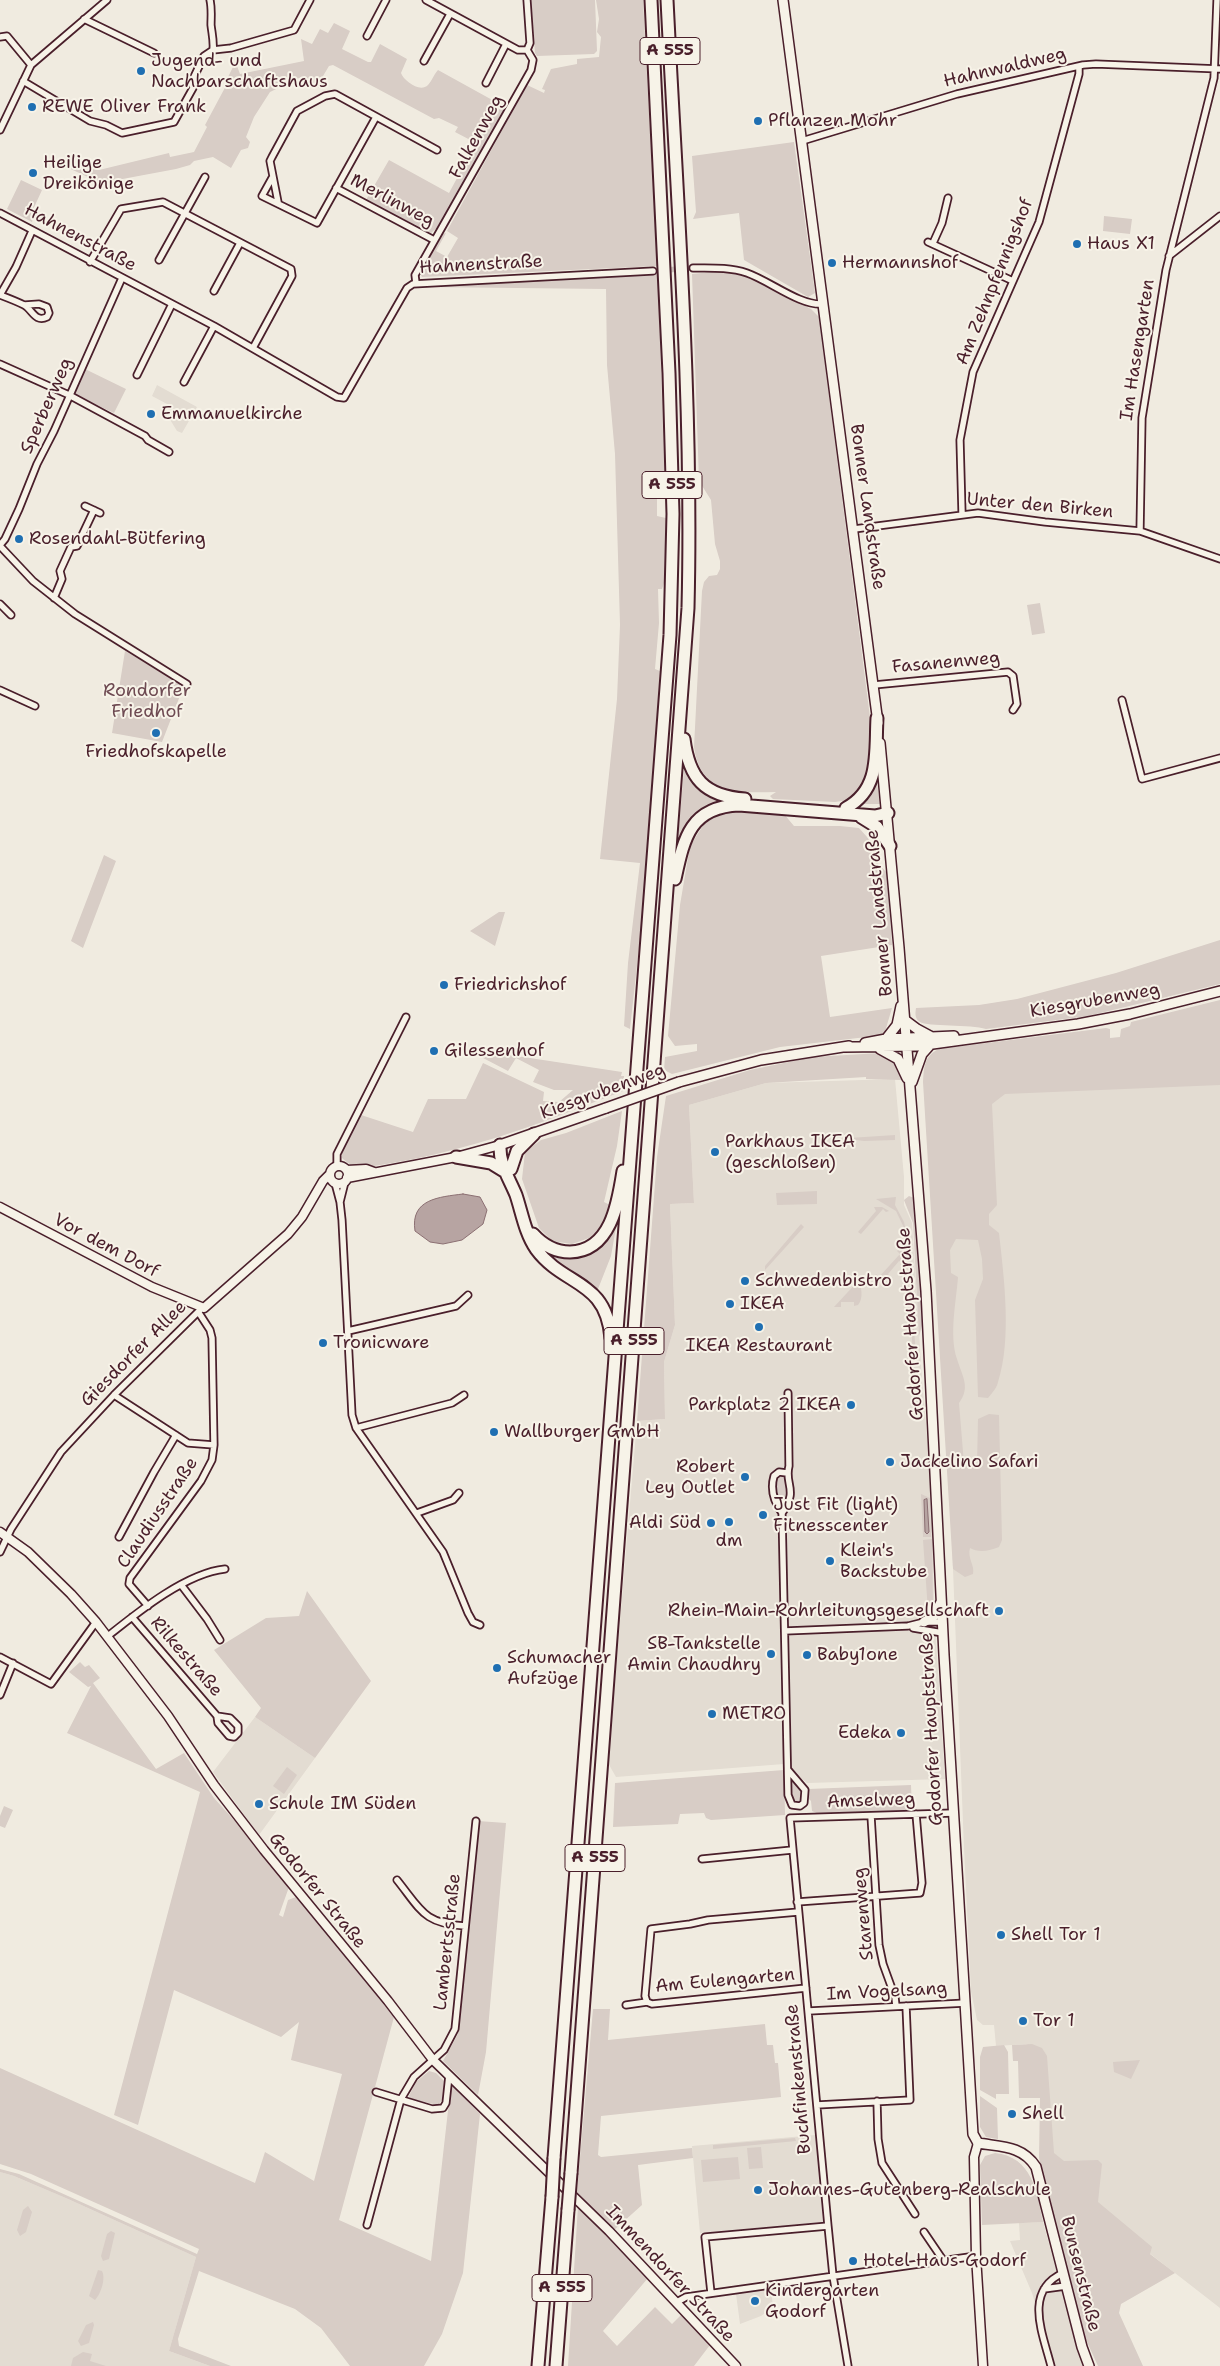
<!DOCTYPE html>
<meta charset="utf-8">
<style>
body{margin:0}
canvas{display:block;background:#f0ebe0}
</style>
<canvas width="1220" height="2366"></canvas>
<script>
const c = document.querySelector('canvas').getContext('2d');
c.lineJoin = 'round';
function fill(path, color) { c.fillStyle = color; c.fill(path, 'evenodd'); }
function stroke(path, color, width, dash) { c.strokeStyle = color; c.lineWidth = width; c.lineCap = dash ? 'butt' : 'round'; c.setLineDash(dash || []); c.stroke(path); }
function label(font, color, halo, rows, align = 'center') {
  c.font = font + ' "Shantell Sans",sans-serif'; c.lineWidth = 4; c.setLineDash([]); c.textBaseline = 'middle'; c.strokeStyle = halo; c.fillStyle = color; for (const [text, x, y, turn = 0] of rows) {
    c.save(); c.translate(x, y); c.rotate((+turn || 0) * Math.PI / 180); c.textAlign = isNaN(turn) ? turn : align; if (halo) c.strokeText(text, 0, 0); c.fillText(text, 0, 0); c.restore();
  }
}
const built = new Path2D(`
 M157,385L197,407L182,433L177,431L166,413L169,411V405L152,396Z
 M1220,1059V2308L1045,2172L1039,2061L1027,2044L996,2046L994,2025H983L977,2020L971,1991L964,1848L953,1569L939,1095Z
 M895,1079L904,1177V1205L912,1223L922,1379L932,1494L934,1611L945,1779L807,1783L784,1764L616,1777L608,1763L637,1421L665,1419L664,1362L675,1325L670,1204L694,1203L689,1105L766,1083Z
 M255,1717L315,1758L259,1835L213,1772Z
 M815,2135L823,2222L700,2233L692,2146Z
 M0,2172L14,2176L68,2199L196,2257L169,2351L210,2366H0Z
 M1043,2222L1078,2349L1086,2366H1054L1032,2293L1010,2241L1020,2240L1019,2223Z
 M771,2289L773,2307L761,2316L740,2324L736,2294Z`);
const green = new Path2D(`
 M531,0H595L597,51L594,54L537,56L535,53Z
 M596,0H643L657,266L422,277L420,273L429,253L442,234L446,233L436,251L447,257L458,238L447,231L527,85L544,93L545,90L542,89L551,69L577,64V59L599,57L601,37L597,32L599,19Z
 M334,23L350,31L342,49L368,62H371L380,44L407,59L401,73C404,81 420,93 428,85C432,81 434,74 438,70L505,107L438,227L431,233L366,200L389,160L449,193L476,143L455,132L458,127L439,118L434,119L333,65L329,66L323,76L325,83L321,89L299,78L270,92L254,117L246,137L250,142L248,148L241,150L231,168L213,157L194,161L190,165L176,169L101,183L64,166L67,158L72,160L73,157L99,170L169,153L170,157L194,152L207,127L205,125L228,82L226,81L233,67L237,66L240,74L304,61L301,39L312,44L320,29L328,33Z
 M794,142L815,293L808,297L744,260L739,213L693,219L696,212L692,156Z
 M21,180L42,190L31,214L34,216L32,222L7,209Z
 M1104,216L1132,219L1130,234L1103,231Z
 M712,272L738,273L749,277L811,309L819,317L872,733L873,750L864,789L849,800L835,802L773,799L770,796L776,792C737,793 701,795 694,747L702,591L704,582L709,576L717,575L720,569V561L715,544L711,500L699,481L692,274Z
 M658,274L665,496L657,497V516L666,518L664,583L662,589H658L659,623L655,669L660,671L642,920L630,1029L624,1026L628,963L640,863L600,859L617,699L620,625L615,454L607,365L606,289L427,287L428,285Z
 M85,369L126,389L114,413L73,394Z
 M1040,603L1045,633L1032,635L1027,605Z
 M125,651L182,684L183,688L162,742L112,733Z
 M685,757L689,769L735,802L705,811L676,863Z
 M877,783L880,804H863V803Z
 M737,811L784,814L794,826H840L859,828L867,837L875,848L876,861L887,873L892,945L821,956L830,1017L892,1008L884,1035L780,1047L672,1074L664,1070L665,1057L697,1051V1044L675,1046L668,1036L680,905L690,846L704,824L721,813Z
 M104,855L116,861L83,948L71,941Z
 M499,912H505L495,946L470,931Z
 M1220,940V984L1088,1016L986,1029C971,1024 927,1027 920,1022C915,1019 915,1014 916,1008L979,1005L1017,999L1116,973Z
 M1220,1000V1085L1005,1094L992,1104L997,1205L989,1214V1225L999,1233C1004,1278 1012,1339 998,1382C997,1388 991,1394 988,1398L978,1397L975,1300L983,1279L982,1259L978,1240L956,1239L950,1250L951,1273L958,1277C956,1303 949,1335 957,1359C962,1376 971,1387 959,1403L964,1464H977L978,1419L989,1414L999,1415L1002,1540L999,1547C990,1551 978,1553 970,1548C967,1558 975,1565 973,1574L965,1577L953,1569L923,1082C924,1067 924,1056 939,1049L1106,1028L1110,1029V1038L1120,1037L1121,1029L1130,1026L1131,1022Z
 M464,1048L622,1072L621,1076H624L623,1091C568,1112 513,1135 456,1149C423,1158 389,1164 355,1169L342,1158V1150L361,1115L413,1132L428,1099H466L483,1063L544,1092L543,1101L559,1102L573,1090H554L533,1082L539,1070L516,1058L508,1071Z
 M881,1053L894,1058L901,1071V1080L866,1079V1077L766,1083L689,1105L694,1203L670,1204L675,1325L664,1362L665,1419L637,1421L657,1157L666,1096L750,1070L813,1057Z
 M622,1111L617,1146L604,1202L610,1205L603,1228L589,1238L572,1244L552,1241L539,1228L522,1179L525,1152L541,1140L566,1133Z
 M895,1135V1140L864,1141L848,1139L849,1138Z
 M817,1191V1204L777,1205L776,1193Z
 M909,1196L914,1198L923,1321L919,1337L913,1223L904,1200Z
 M896,1197L895,1205L904,1222L908,1241L916,1357H913L906,1232L896,1211L876,1199Z
 M874,1207H882L889,1211L886,1212L883,1209L861,1234L858,1232L876,1211Z
 M617,1222L611,1256L598,1289L551,1257C592,1261 596,1256 617,1222Z
 M801,1224L804,1227L765,1270V1266Z
 M902,1247L903,1263L899,1261L888,1274L891,1277L873,1279L876,1274L879,1277L900,1254L897,1251Z
 M859,1280C861,1287 864,1298 858,1305L854,1306V1302H841V1307H834Z
 M783,1476C791,1483 788,1499 782,1506C776,1499 774,1486 778,1477Z
 M921,1494L930,1498L931,1537H923Z
 M932,1539L933,1602L931,1612L928,1611L923,1540Z
 M307,1591L371,1681L315,1758L255,1717L261,1708L214,1650L266,1618L299,1616Z
 M80,1662L85,1667L89,1665L100,1678L93,1683L156,1769L184,1753L214,1798L251,1839L289,1887L279,1915L283,1917L288,1900L296,1897L394,2017L339,2220L431,2261L451,2084L480,2114L463,2273L442,2334L424,2366H350L321,2328L295,2309L199,2271L178,2339L179,2346L231,2366H210L169,2351L196,2257L68,2199L14,2176L0,2172V2169L19,2174L197,2254L199,2249L31,2174L0,2164V2068L255,2183L265,2152L314,2181L342,2074L291,2060L299,2022L281,2037L174,1990L138,2125L114,2115L200,1792L67,1733L91,1686L88,1687L69,1672Z
 M287,1767L297,1775L284,1794L273,1786Z
 M784,1770L785,1815L711,1820L706,1818L704,1813L680,1814L678,1824L613,1827L615,1783Z
 M792,1779L803,1792L802,1800L798,1802L792,1799Z
 M911,1785L912,1809L908,1812L821,1815L812,1811L811,1801L809,1799L808,1789Z
 M4,1806L13,1810L5,1828L0,1826V1816Z
 M478,1821L506,1823L486,2052L478,2095L443,2061L458,2034Z
 M593,2009H610L608,2040L765,2024L767,2045H773L775,2063H778L781,2097L601,2116L598,2155L601,2157L692,2148L693,2158L638,2165L642,2205L613,2231L577,2192Z
 M1032,2044L1042,2048L1047,2056L1054,2153L1064,2161L1098,2160L1102,2164L1098,2202L1152,2247L1150,2254L1175,2273L1121,2304L1119,2313L1143,2366H1098L1083,2333L1039,2158L1040,2098H1019L1018,2061H1013L1012,2045Z
 M1004,2045L1008,2052L1009,2094H996V2099L980,2090V2057L983,2047Z
 M1140,2060L1131,2079L1114,2072L1113,2062Z
 M429,2071L436,2073L444,2081L442,2100L438,2105L411,2099L409,2096L416,2082Z
 M980,2096L997,2108L998,2139L986,2137L980,2127Z
 M795,2138L796,2141L713,2149V2145Z
 M761,2147L763,2168L749,2169L747,2148Z
 M995,2153C1032,2157 1037,2191 1043,2222L982,2225L980,2165L985,2156Z
 M738,2157L740,2179L703,2182L701,2160Z
 M28,2206L32,2212L26,2232L20,2236L17,2230L23,2210Z
 M578,2206L648,2278L603,2331L617,2346L655,2307L672,2324L682,2314L710,2345L694,2366H568Z
 M111,2231L115,2233L109,2259L103,2261L101,2256L107,2234Z
 M98,2270L102,2271C106,2278 101,2294 95,2300L89,2296Z
 M93,2322L94,2325L89,2343L81,2346L78,2341L86,2325Z
 M83,2352L92,2354L90,2361L106,2366H71L73,2358Z`);
const water = new Path2D(`
 M463,1194L480,1197L487,1210L483,1224L462,1240L443,1244L430,1242L415,1231C410,1199 439,1197 463,1194Z
 M927,1499L929,1532L927,1534L925,1532L924,1500Z`);
const minorTunnel = new Path2D(`
 M653,271L693,268`);
const minor = new Path2D(`
 M210,0C212,9 211,16 211,25C212,34 214,41 213,50
 M426,0L518,50H527
 M84,19L154,53
 M367,36L386,0
 M0,37L7,36L31,65
 M527,50L530,43L527,0
 M424,61L450,14
 M23,81L90,121L106,125L122,133L174,122L193,88L192,81L204,56L213,50L231,48L294,30L310,0
 M486,83L506,44
 M0,130L31,65L107,0
 M802,141L957,94L1083,65L1096,64L1220,69
 M272,178L262,196L317,223L376,117
 M336,188L434,240
 M278,202L270,161L272,157L297,111L325,96L335,94L437,150
 M0,213L214,326L337,397L344,398L407,288L413,284L653,271
 M928,242L1013,281
 M933,243L942,223L948,198
 M1169,256L1220,216
 M159,260L205,177
 M90,262L121,209L163,202L291,269L292,276L253,348
 M693,268C711,268 730,267 747,273C770,281 800,306 823,304
 M416,283L415,275L531,70L533,60L527,50
 M214,291L240,243
 M0,295C8,298 16,301 24,305C32,309 35,323 47,317L49,313L47,307L39,304L25,305
 M0,295L16,267L32,231
 M0,364L69,395L145,436L148,440L169,452
 M137,375L172,304
 M184,382L214,326
 M85,506L100,513
 M962,513L960,440L973,372L1039,222L1079,74V66
 M854,529L978,513L1045,522L1140,531L1220,559
 M1140,531L1142,418L1166,270L1214,78L1217,0
 M0,545L5,539L19,509L37,464L54,431L122,278
 M0,546L33,581L75,614L187,684
 M54,598L62,579L60,571L71,547L77,546L94,510
 M0,604L11,615
 M874,685L1008,672L1013,676L1017,704L1013,710
 M0,690L35,706
 M1122,700L1142,779L1220,758
 M337,1166V1154L406,1017
 M335,1183L340,1202L342,1220L352,1415L356,1428L443,1552L468,1613L473,1622L480,1625
 M340,1202L345,1182
 M348,1331L456,1306L468,1295
 M114,1395L188,1443L214,1445
 M356,1428L452,1403L464,1395
 M787,1473L779,1472L774,1476C770,1490 774,1502 782,1513L788,1795L792,1805L800,1806L804,1803L805,1790L788,1770
 M417,1513L453,1500L459,1493
 M782,1513C799,1490 784,1484 789,1466L788,1393
 M119,1537L154,1472L176,1435
 M0,1552L11,1529L61,1452L114,1395L200,1310
 M182,1586L207,1619L220,1640
 M148,1606L129,1584L130,1578L201,1481L212,1460L214,1445L212,1338L210,1330L199,1313
 M132,1617L217,1716L218,1723L229,1736L234,1737L238,1733V1726L230,1718L217,1716
 M913,1628L943,1633
 M785,1631L908,1626L924,1622H942
 M108,1636C138,1612 186,1573 225,1569
 M0,1657L51,1684L96,1622
 M0,1695L13,1663
 M871,1816L879,1945L883,1964L895,1997L896,2006
 M702,1859L792,1850
 M397,1880C421,1910 424,1924 465,1926
 M797,1902L920,1893L922,1883L916,1814
 M647,2002L645,1996L651,1929L690,1924L708,1920L798,1912
 M626,2005L647,2002L652,2004L806,1988
 M809,2011L966,2003
 M376,2092L432,2109L443,2108L446,2103L449,2075
 M877,2101L878,2139L882,2163L915,2214
 M817,2105L910,2100L906,2006
 M367,2225L401,2099L414,2077L444,2050L455,2029L476,1821
 M924,2232L943,2260
 M1044,2289L1066,2286
 M711,2293L705,2237L828,2226
 M677,2302L686,2297L976,2256
 M848,2366L833,2276L828,2226L790,1818L953,1813
 M1051,2366C1043,2334 1023,2291 1063,2273`);
const tertiary = new Path2D(`
 M330 1175a9 9 0 1 1 18 0a9 9 0 1 1-18 0Z
 M347,1170L366,1169L374,1172
 M347,1178L456,1157L500,1145
 M0,1207L152,1287L204,1308L288,1234L302,1217L323,1181L330,1174
 M0,1532L28,1552L71,1594L96,1622L168,1716L214,1785L264,1850L388,2001L433,2060L609,2231L736,2366
 M978,2143L974,2157L976,2256L983,2366`);
const secondary = new Path2D(`
 M783,0L878,723
 M880,743L899,948L926,1291L944,1655L973,2134L978,2143C1000,2147 1022,2145 1036,2167L1082,2347L1089,2366
 M905,1020L917,1029L930,1036
 M886,1039L897,1025L901,1006
 M865,1043L886,1039L954,1036
 M844,1047L918,1046L1078,1024L1130,1014L1220,991
 M880,1049L898,1059L907,1078
 M679,1082L761,1060L849,1046
 M912,1082L922,1054L930,1045
 M500,1145L606,1108
 M924,1622L934,1616L941,1602`);
const motorway = new Path2D(`
 M684,739C689,778 704,796 745,799
 M846,808C881,789 875,752 877,718
 M861,817L877,827L890,846
 M675,879C684,838 690,807 739,805L875,816L888,813
 M500,1145C499,1164 509,1178 516,1195C522,1213 525,1233 536,1249C564,1287 606,1279 611,1338
 M456,1157L491,1163L504,1171
 M511,1169L517,1151L534,1134
 M533,1234C543,1245 554,1252 570,1252C611,1251 618,1203 623,1171
 M554,2158L670,635L673,514L669,373L651,0
 M571,2173L688,608C693,405 677,202 667,0
 M538,2366L552,2197
 M556,2366L568,2210`);
const secondaryBridge = new Path2D(`
 M606,1108L679,1082`);
const motorwayBridge = new Path2D(`
 M552,2197L554,2158
 M568,2210L571,2173`);
const markers = [
 [141,71,5,"#1f6fb2"],
 [32,107,5,"#1f6fb2"],
 [758,121,5,"#1f6fb2"],
 [33,173,5,"#1f6fb2"],
 [1077,244,5,"#1f6fb2"],
 [832,263,5,"#1f6fb2"],
 [151,414,5,"#1f6fb2"],
 [19,539,5,"#1f6fb2"],
 [156,733,5,"#1f6fb2"],
 [444,985,5,"#1f6fb2"],
 [434,1051,5,"#1f6fb2"],
 [715,1152,5,"#1f6fb2"],
 [745,1281,5,"#1f6fb2"],
 [730,1304,5,"#1f6fb2"],
 [759,1327,5,"#1f6fb2"],
 [323,1343,5,"#1f6fb2"],
 [851,1405,5,"#1f6fb2"],
 [494,1432,5,"#1f6fb2"],
 [890,1462,5,"#1f6fb2"],
 [745,1477,5,"#1f6fb2"],
 [763,1515,5,"#1f6fb2"],
 [729,1522,5,"#1f6fb2"],
 [711,1523,5,"#1f6fb2"],
 [830,1561,5,"#1f6fb2"],
 [999,1611,5,"#1f6fb2"],
 [771,1654,5,"#1f6fb2"],
 [807,1655,5,"#1f6fb2"],
 [497,1668,5,"#1f6fb2"],
 [712,1714,5,"#1f6fb2"],
 [901,1733,5,"#1f6fb2"],
 [259,1804,5,"#1f6fb2"],
 [1001,1935,5,"#1f6fb2"],
 [1023,2021,5,"#1f6fb2"],
 [1012,2114,5,"#1f6fb2"],
 [758,2190,5,"#1f6fb2"],
 [853,2261,5,"#1f6fb2"],
 [755,2301,5,"#1f6fb2"]
];
const shields = [
 [670,51,60],
 [672,485,60],
 [634,1341,60],
 [595,1858,60],
 [562,2288,60]
];
const shieldNames = [
 ["A 555",670,51],
 ["A 555",672,485],
 ["A 555",634,1341],
 ["A 555",595,1858],
 ["A 555",562,2288]
];
const poiNames = [
 ["Jugend- und",151,61],
 ["Nachbarschaftshaus",151,82],
 ["REWE Oliver Frank",42,107],
 ["Pflanzen Mohr",768,121],
 ["Heilige",43,163],
 ["Dreikönige",43,184],
 ["Haus X1",1087,244],
 ["Hermannshof",842,263],
 ["Emmanuelkirche",161,414],
 ["Rosendahl-Bütfering",29,539],
 ["Friedhofskapelle",156,752,"center"],
 ["Friedrichshof",454,985],
 ["Gilessenhof",444,1051],
 ["Parkhaus IKEA",725,1142],
 ["(geschloßen)",725,1163],
 ["Schwedenbistro",755,1281],
 ["IKEA",740,1304],
 ["Tronicware",333,1343],
 ["IKEA Restaurant",759,1346,"center"],
 ["Parkplatz 2 IKEA",841,1405,"right"],
 ["Wallburger GmbH",504,1432],
 ["Jackelino Safari",900,1462],
 ["Robert",735,1467,"right"],
 ["Ley Outlet",735,1488,"right"],
 ["Just Fit (light)",773,1505],
 ["Fitnesscenter",773,1526],
 ["Aldi Süd",701,1523,"right"],
 ["dm",729,1541,"center"],
 ["Klein's",840,1551],
 ["Backstube",840,1572],
 ["Rhein-Main-Rohrleitungsgesellschaft",989,1611,"right"],
 ["SB-Tankstelle",761,1644,"right"],
 ["Amin Chaudhry",761,1665,"right"],
 ["Baby1one",817,1655],
 ["Schumacher",507,1658],
 ["Aufzüge",507,1679],
 ["METRO",722,1714],
 ["Edeka",891,1733,"right"],
 ["Schule IM Süden",269,1804],
 ["Shell Tor 1",1011,1935],
 ["Tor 1",1033,2021],
 ["Shell",1022,2114],
 ["Johannes-Gutenberg-Realschule",768,2190],
 ["Hotel Haus Godorf",863,2261],
 ["Kindergarten",765,2291],
 ["Godorf",765,2312]
];
const streetNames = [
 ["Hahnwaldweg",1005,68,-13],
 ["Falkenweg",477,137,-61],
 ["Merlinweg",392,201,28],
 ["Hahnenstraße",80,238,28],
 ["Hahnenstraße",481,265,-3],
 ["Am Zehnpfennigshof",995,282,-68],
 ["Im Hasengarten",1138,350,-81],
 ["Sperberweg",47,406,-66],
 ["Unter den Birken",1040,506,5],
 ["Bonner Landstraße",867,507,82],
 ["Fasanenweg",946,663,-5],
 ["Bonner Landstraße",880,913,-95],
 ["Kiesgrubenweg",1095,1001,-10],
 ["Kiesgrubenweg",603,1092,-20],
 ["Vor dem Dorf",106,1246,28],
 ["Godorfer Hauptstraße",911,1324,-94],
 ["Giesdorfer Allee",134,1354,-45],
 ["Claudiusstraße",158,1513,-56],
 ["Rilkestraße",186,1657,49],
 ["Godorfer Hauptstraße",932,1729,-93],
 ["Amselweg",871,1801,-2],
 ["Godorfer Straße",317,1891,51],
 ["Starenweg",864,1914,-95],
 ["Lambertsstraße",448,1942,-84],
 ["Am Eulengarten",725,1981,-5],
 ["Im Vogelsang",887,1992,-3],
 ["Buchfinkenstraße",799,2079,-95],
 ["Immendorfer Straße",670,2274,47],
 ["Bunsenstraße",1080,2274,76]
];
const parkNames = [
 ["Rondorfer",147,691],
 ["Friedhof",147,712]
];
fill(built, '#e3dcd2');
fill(green, '#d8cdc6');
fill(water, '#b7a4a2');
stroke(water, '#8b6f72', 1);
stroke(minorTunnel, '#cfc2bc', 5.5, [5.5, 3]);
stroke(minor, '#4a1f2b', 9);
stroke(tertiary, '#4a1f2b', 11);
stroke(secondary, '#4a1f2b', 12);
stroke(motorway, '#4a1f2b', 15);
stroke(minor, '#f7f3e8', 5.5);
stroke(tertiary, '#f7f3e8', 8);
stroke(secondary, '#f7f3e8', 9);
stroke(motorway, '#f7f3e8', 11);
stroke(secondaryBridge, '#4a1f2b', 12, []);
stroke(motorwayBridge, '#4a1f2b', 15, []);
stroke(secondaryBridge, '#f7f3e8', 9);
stroke(motorwayBridge, '#f7f3e8', 11);
for (const [x, y, r, color] of markers) { const dot = new Path2D(); dot.arc(x, y, r, 0, 2 * Math.PI); c.fillStyle = color; c.fill(dot); stroke(dot, '#f7f3e8', 2); }
for (const [x, y, w] of shields) { const box = new Path2D(); box.roundRect(x - w / 2, y - 13.5, w, 27, 4); c.fillStyle = '#f7f3e8'; c.fill(box); stroke(box, '#4a1f2b', 1); }
label('bold 16px', '#4a1f2b', null, shieldNames);
label('18px', '#4a1f2b', '#f7f3e8', poiNames, 'left');
label('18px', '#4a1f2b', '#f7f3e8', streetNames);
label('18px', '#6e4a52', '#f7f3e8', parkNames);
</script>
